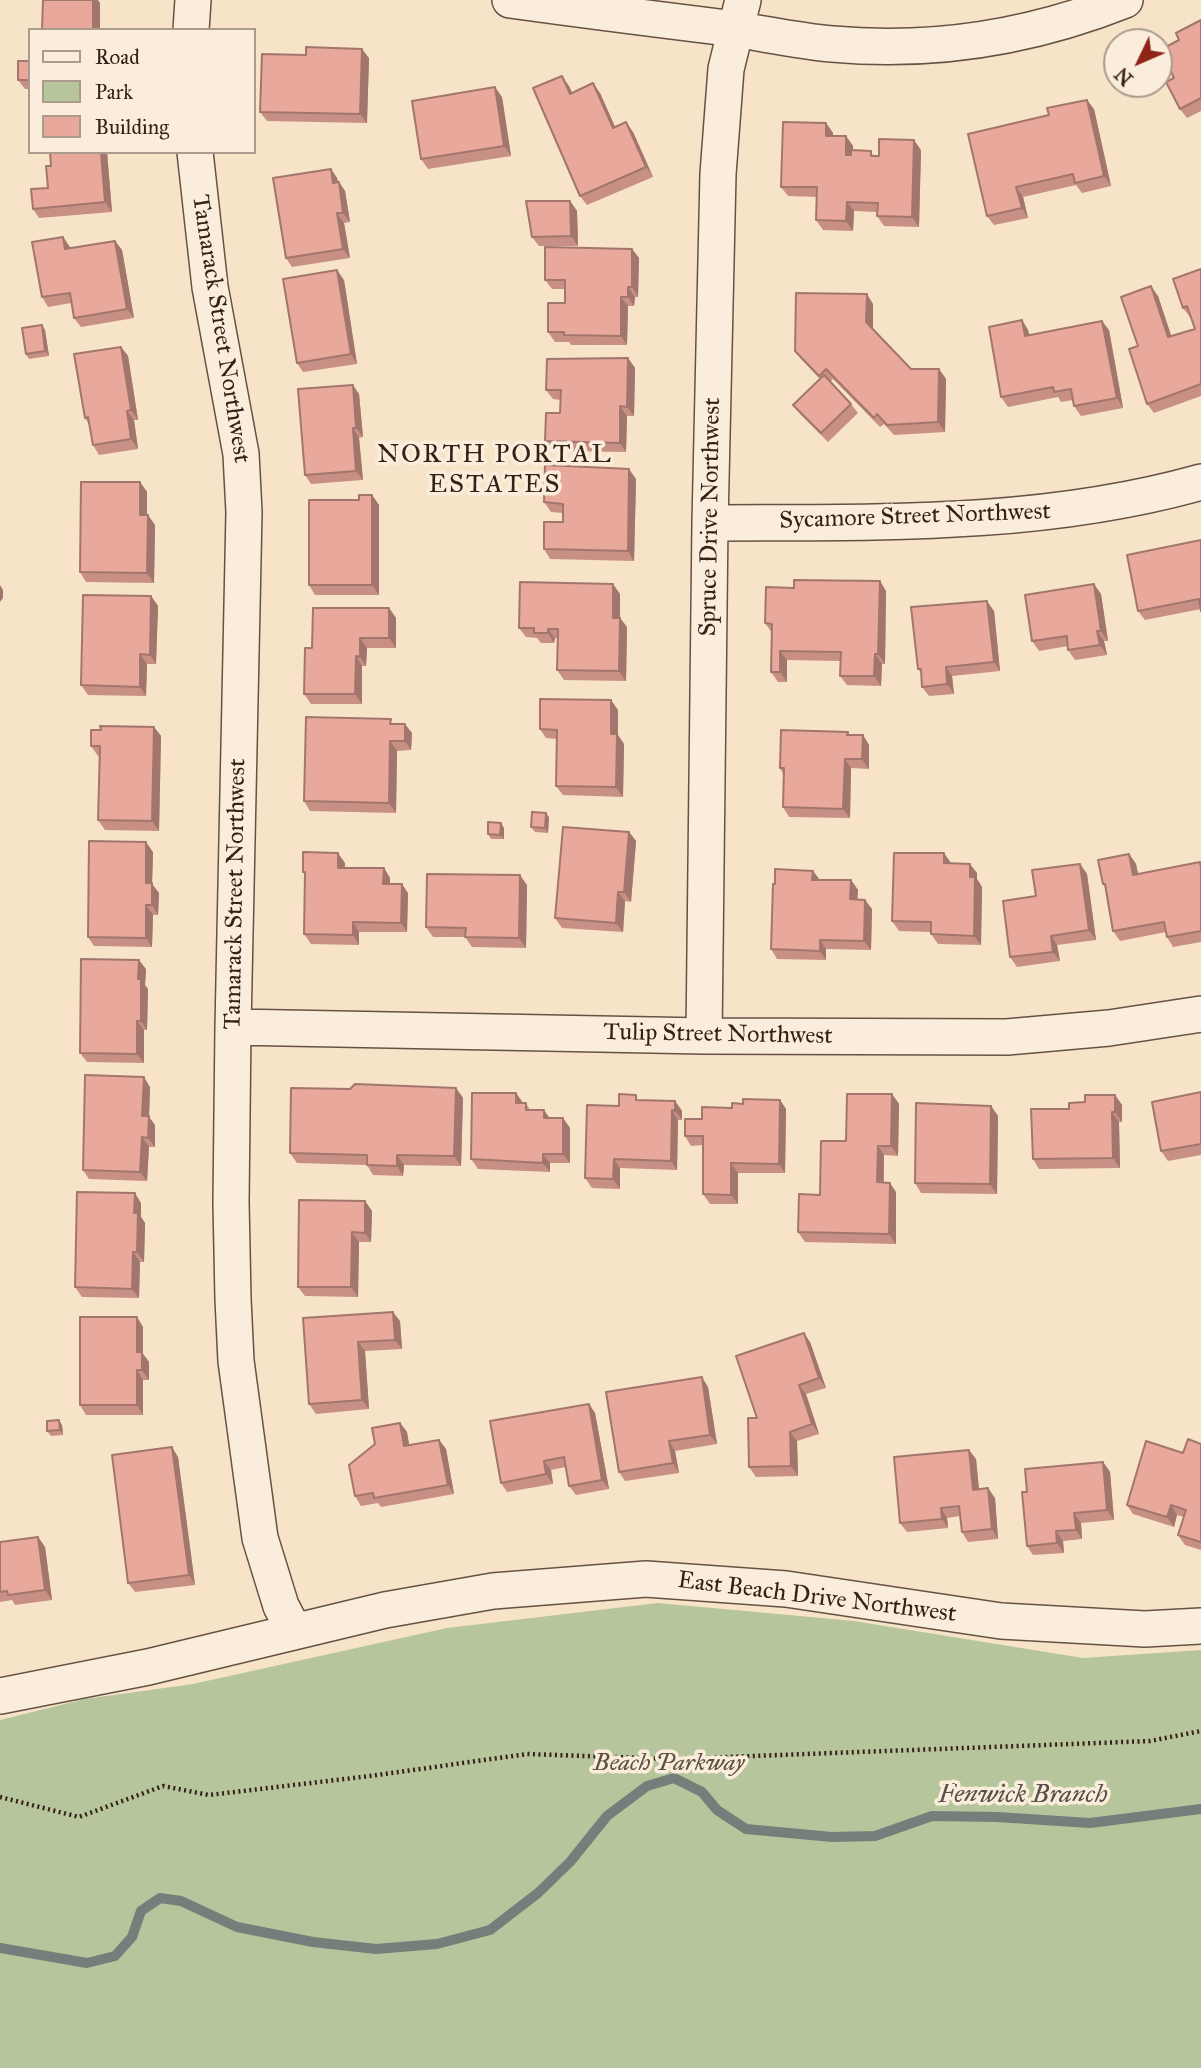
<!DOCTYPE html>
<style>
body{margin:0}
#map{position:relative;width:1201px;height:2068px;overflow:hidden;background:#f7e3c8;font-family:"IM FELL Great Primer",serif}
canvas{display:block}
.legend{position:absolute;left:28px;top:28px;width:228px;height:126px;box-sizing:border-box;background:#faeddb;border:2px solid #ac9b8d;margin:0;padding:9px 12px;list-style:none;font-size:21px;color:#362117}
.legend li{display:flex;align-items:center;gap:14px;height:35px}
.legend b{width:35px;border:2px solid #ac9b8d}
.north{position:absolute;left:1103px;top:28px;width:70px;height:70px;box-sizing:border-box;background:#faeddb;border:2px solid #ac9b8d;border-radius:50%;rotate:226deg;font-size:19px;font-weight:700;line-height:28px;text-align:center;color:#362117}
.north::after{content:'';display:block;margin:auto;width:24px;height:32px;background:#8f2418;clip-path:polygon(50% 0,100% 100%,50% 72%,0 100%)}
</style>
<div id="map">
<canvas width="1201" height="2068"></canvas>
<ul class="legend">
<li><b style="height:9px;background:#faeddb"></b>Road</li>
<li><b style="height:19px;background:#b6c59b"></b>Park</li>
<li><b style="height:19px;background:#e8a89b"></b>Building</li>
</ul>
<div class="north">N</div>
</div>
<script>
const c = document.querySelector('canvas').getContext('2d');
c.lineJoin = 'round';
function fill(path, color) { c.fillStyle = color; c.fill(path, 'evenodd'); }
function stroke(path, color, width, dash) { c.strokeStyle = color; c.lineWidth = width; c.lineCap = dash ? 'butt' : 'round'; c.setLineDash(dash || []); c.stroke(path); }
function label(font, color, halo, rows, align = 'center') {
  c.font = font + ' "IM FELL Great Primer",serif'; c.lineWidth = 7; c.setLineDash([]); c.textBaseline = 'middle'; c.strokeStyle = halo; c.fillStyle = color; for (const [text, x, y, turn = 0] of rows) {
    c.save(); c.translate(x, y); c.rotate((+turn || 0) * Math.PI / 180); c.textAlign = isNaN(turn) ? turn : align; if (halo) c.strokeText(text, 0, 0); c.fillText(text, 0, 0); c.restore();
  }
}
const green = new Path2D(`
 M658,1603L854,1621L1083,1658L1201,1650V2068H0V1720L85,1699L193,1684L447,1628Z`);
const stream = new Path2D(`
 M0,1948L87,1963L115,1956L132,1937L141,1911L160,1898L181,1901L237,1927L313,1942L376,1949L437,1944L490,1930L538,1893L570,1862L607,1816L647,1786L674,1778L702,1792L717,1810L746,1829L832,1837L875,1836L932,1816L997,1817L1090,1823L1201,1809`);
const path = new Path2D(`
 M0,1797L79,1817L163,1786L209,1795L370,1776L527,1754L674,1759L1150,1741L1201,1731`);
const minor = new Path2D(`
 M510,0C582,10 654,19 727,28C762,33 797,41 832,44C932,53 1032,37 1125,0
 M191,30L193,0
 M195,152L210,287L241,454L244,512L233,1027L231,1202L233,1299L236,1361L260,1538L281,1606L294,1631
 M710,523C876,522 1041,527 1201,482
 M233,1027L704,1036L1007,1037L1109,1028L1201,1014
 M704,1036L710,523L718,174L726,69L743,0
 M0,1696L148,1667L385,1610L493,1591L646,1579L786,1589L1001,1621L1145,1629L1201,1626`);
const wall = new Path2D(`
 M1201,20V111L1187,118L1180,109L1174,78L1179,40Z
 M369,58L367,123L267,121L260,112Z
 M30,61V89H25L18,80Z
 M569,86L572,93H600L615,127L633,132L653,177L587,205L580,196Z
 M502,97L511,156L428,169L421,159Z
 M1094,109L1111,186L1082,193L1076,185L1023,197L1028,218L994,225L987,216Z
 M826,123L833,133V136H846L853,146V150L879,156L921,150L919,227L884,226L877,216V212L854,211L853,231L823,230L816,220L817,197L788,196L781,187Z
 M50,152H107L112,212L39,218L33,209L48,188L51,166Z
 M331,169L337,178L338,182L345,191L350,222L344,223L350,258L292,267L286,258Z
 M570,201L577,211L578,246H539L532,237Z
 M63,237L70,248L115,241L122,250L134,318L81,327L74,318L71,303L48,307L42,297Z
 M632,249L639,258L638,297H635L634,306H628L627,345H571L569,342H555L548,332L565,303V289H552L545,280Z
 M1201,269V396L1154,413L1147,404L1158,296L1171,336L1195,329L1191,317H1190L1183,308Z
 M344,280L357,364L303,372L297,363Z
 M873,304V329L911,369H939L946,379L945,432L894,435L884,424L880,427L833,379L830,382L851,404L858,413L828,442L800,414L793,405L820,379L802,360L795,351Z
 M1022,320L1028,330L1029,335L1109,330L1123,408L1081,416L1074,406L1073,400L1061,402L1058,397L1008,407L1001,397Z
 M42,325L45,330L49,356L29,359L26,354Z
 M121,347L128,356L138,420H134L138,449L99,455L93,445L89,424L85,418Z
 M628,358L635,368L634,416H627L626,452L552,451L545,441L560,413L561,400L553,399L546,390Z
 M359,394L363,437L359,438L363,480L311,484L305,475Z
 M636,479L634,561L550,559L544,549L563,522V513L551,512L544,502Z
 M140,482L147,492V515L155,525L154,583L86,582L80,572Z
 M372,495L379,505V595H315L309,585L359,500Z
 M1201,540V609L1145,620L1138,611Z
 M880,581L886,591L885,664H882L881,686L847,685L840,676V661L787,660V682H778L771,672L772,633L765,623L794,588Z
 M620,594V618L627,627L626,681L564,680L557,670L558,638H555L554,643H541L537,638L526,637L519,628Z
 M1101,594L1108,641H1104L1107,655L1075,660L1068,650V646L1039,651L1032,641Z
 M151,596L158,606L156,664H147L146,696L88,695L81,685Z
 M389,608L396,618V648H367L366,666H362V704H311L304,694L312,648Z
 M994,611L1000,671L952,676L954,694L929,696L922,687L921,673L918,669Z
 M618,710V735L624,744L623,797L563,795L556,786L557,739L546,738L540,729Z
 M394,724L412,733L411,750L397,751L396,813L310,811L304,801Z
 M154,727L161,736L159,831L105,830L98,820L100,756H98L91,746Z
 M848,732L850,735H863L869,745V769L851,768L850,818L789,817L783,807V774L780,768Z
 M549,817L548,833L535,832L531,827Z
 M504,828V839H491L488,834Z
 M629,832L636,841L631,902L625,901L623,932L562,928L555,918Z
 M153,852L152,884L159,893L158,915H153L152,947L94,946L88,937Z
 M1129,854L1136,864L1138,874L1200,862L1201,864V942L1173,947L1167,937L1166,932L1120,941L1113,931L1106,888L1103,884Z
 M345,863V868H384L390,878V884L408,893L407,932H359V945L311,944L304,934L305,876L303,872Z
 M951,863L977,873V879L982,887L981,945L938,944L931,934V932L899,931L892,921Z
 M1080,864L1087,874L1096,940L1057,945L1060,961L1017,967L1010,957L1036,896Z
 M813,871L819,880H851L858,890L857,899L865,900L872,909L871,950L826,949V960L777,959L771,949L775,884Z
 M527,885L526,948L472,947L465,937H433L426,927Z
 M146,969L145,985L148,989L147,1030H144V1063L87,1062L80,1053Z
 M150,1087L149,1117L155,1125V1147H149L147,1181L89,1179L83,1170Z
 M456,1088L463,1098L461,1166L404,1165L403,1176L373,1175L367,1165L297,1163L290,1153L350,1089Z
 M1201,1092V1155L1168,1161L1161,1151Z
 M516,1093L523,1103H526L530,1110L550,1118H563L570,1128V1163H550V1172L478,1169L471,1159Z
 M892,1094L899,1104L898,1156L884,1155V1182L896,1192V1244L805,1242L798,1232L820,1195L846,1141Z
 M1115,1095L1122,1105V1122H1119L1120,1168L1039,1169L1033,1159L1085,1102Z
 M639,1100L675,1101L682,1111V1120H678L677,1170L620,1168V1189L592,1188L585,1178L619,1106Z
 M780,1100L786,1109L785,1173H738V1204H710L703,1194V1145L691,1146L685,1136L702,1119L743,1104Z
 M991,1106L998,1116L997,1194L921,1193L915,1183Z
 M365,1201L372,1211L371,1242H359L358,1297L305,1296L298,1287Z
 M141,1203V1217L145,1223L144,1262H140L139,1298L82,1297L75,1287Z
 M137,1317L143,1327V1354L149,1362V1380H143V1415H86L80,1405Z
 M303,1318L400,1321L402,1349L365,1351L369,1409L316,1414L309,1404Z
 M810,1342L826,1388L806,1394L819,1434L797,1441L798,1476L756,1477L749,1467L757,1418Z
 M708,1387L717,1444L675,1451L679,1473L625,1481L619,1472Z
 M589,1404L595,1413L609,1489L576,1495L569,1486L566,1467L551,1470L553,1484L507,1492L501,1483Z
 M400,1423L407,1432L409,1445L439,1440L446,1449L454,1494L381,1507L378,1503L361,1506L355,1496L375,1444Z
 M62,1425L63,1435L51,1436L47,1431Z
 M1201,1444V1550L1185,1545L1178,1535L1184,1517L1177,1515L1174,1527L1133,1514L1127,1505L1183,1453Z
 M178,1457L195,1585L135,1592L128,1583Z
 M976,1459L979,1489L995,1498L998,1539L968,1542L962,1532L960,1516L947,1518L948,1528L907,1532L900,1523Z
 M1103,1462L1110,1472L1114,1520L1081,1523L1082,1539L1063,1541L1064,1553L1033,1555L1027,1546V1492Z
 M38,1537L45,1547L52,1600L15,1605L12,1600L0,1602V1542Z`);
const shadedWall = new Path2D(`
 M93,0H98L100,3V30H93Z
 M362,49L369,58L367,123L360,114Z
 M562,76L569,86L577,103L570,94Z
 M593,83L600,93L620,138L613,128Z
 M495,87L502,97L511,156L504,146Z
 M1087,100L1094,109L1111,186L1104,176Z
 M626,122L633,132L653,177L646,167Z
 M826,123L833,133V145L826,136Z
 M846,136L853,146V165L846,155Z
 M914,140L921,150L919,227L912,217Z
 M101,152H107L112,212L105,202Z
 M331,169L337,178L340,193L333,183Z
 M339,182L345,191L350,222L343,213Z
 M1016,187L1023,197L1028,218L1022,208Z
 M570,201L577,211L578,246L571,236Z
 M847,202L854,211L853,231L846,221Z
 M337,213L344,223L350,258L343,249Z
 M63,237L70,247L72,259L65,249Z
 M115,241L122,250L134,318L127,309Z
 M632,249L639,258L638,297L632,287Z
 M337,270L344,280L357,364L351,354Z
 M1151,286L1158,296L1175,347L1168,337Z
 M628,287L635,297L634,306L628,297Z
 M867,294L873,304V332L866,322Z
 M621,297L628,306L627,345L621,336Z
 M1022,320L1028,330L1032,346L1025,336Z
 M1102,321L1109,330L1123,408L1117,398Z
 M42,325L45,330L49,356L45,351Z
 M121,347L128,356L138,420L131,410Z
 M628,358L635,368L634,416L627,407Z
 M939,369L946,379L945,432L938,422Z
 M353,385L359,394L363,437L356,428Z
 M620,406L627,416L626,452L620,443Z
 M127,411L134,420L138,449L131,439Z
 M353,428L359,438L363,480L356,471Z
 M629,469L636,479L634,561L628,551Z
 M140,482L147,492V525L140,515Z
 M372,495L379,505V595L372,585Z
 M148,515L155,525L154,583L147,573Z
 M880,581L886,591L885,664L878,654Z
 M613,584L620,594V627L613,618Z
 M1094,584L1101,594L1108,641L1101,631Z
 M0,585L3,590V598L0,602Z
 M151,596L158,606L156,664L150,655Z
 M987,601L994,611L1000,671L994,662Z
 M389,608L396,618V648L389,638Z
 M620,618L627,627L626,681L619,671Z
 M548,629L555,638L554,643L548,633Z
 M1097,631L1104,641L1107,655L1100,645Z
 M360,638L367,648L366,666L360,657Z
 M780,651L787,660V682L780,672Z
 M140,654L147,664L146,696L140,687Z
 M875,654L882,664L881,686L874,676Z
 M356,656L362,666V704L355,694Z
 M946,667L952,676L954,694L947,684Z
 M611,700L618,710V735L624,744L623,797L616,787L611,734Z
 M405,724L412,733L411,750L405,741Z
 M154,727L161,736L159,831L152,821Z
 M863,735L869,745V769L862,759Z
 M390,741L397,751L396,813L389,803Z
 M845,759L851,768L850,818L843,809Z
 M546,813L549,817L548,833L545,828Z
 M501,823L504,828V839L500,835Z
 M629,832L636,841L631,902L624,892Z
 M146,842L153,852L152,884L159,893L158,915L152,905L146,883Z
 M338,853L345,863L344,878L338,868Z
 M944,853L951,863H944Z
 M1129,854L1136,864L1140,884L1133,875Z
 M970,864L977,873V879L982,887L981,945L974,936Z
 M1080,864L1087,874L1096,940L1089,930Z
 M384,868L390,878V893L383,884Z
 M813,871L820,880H812Z
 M520,875L527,885L526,948L519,938Z
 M851,880L858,890L857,909L850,899Z
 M402,884L408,893L407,932L401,923Z
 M618,892L625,901L623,932L616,923Z
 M865,900L872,909L871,950L864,941Z
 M146,905L153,915L152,947L146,938Z
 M353,922L359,932V945L353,935Z
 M1051,936L1057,945L1060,961L1053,952Z
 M820,940L826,949V960L820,951Z
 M139,960L146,969L145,985L148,989L147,1030L141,1021L138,979Z
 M137,1021L144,1030V1063L137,1054Z
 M144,1077L150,1087L149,1117L155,1125V1147L148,1138L142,1116Z
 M456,1088L463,1098L461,1166L454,1156Z
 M516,1093L523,1103H516Z
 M892,1094L899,1104L898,1156L891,1146Z
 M1115,1095L1122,1105V1122L1115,1112Z
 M780,1100L786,1109L785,1173L779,1164Z
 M675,1101L682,1111V1120L675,1111Z
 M991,1106L998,1116L997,1194L990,1184Z
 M544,1110L551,1120L544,1118Z
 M672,1110L678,1120L677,1170L671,1161Z
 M1112,1112L1119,1122L1120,1168L1113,1158Z
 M563,1118L570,1128V1163L563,1154Z
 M142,1137L149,1147L147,1181L140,1172Z
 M878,1146L884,1155L883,1192L877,1182Z
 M543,1154L550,1163V1172L543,1163Z
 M397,1155L404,1165L403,1176L397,1166Z
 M614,1159L620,1168V1189L613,1179Z
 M731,1163L738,1173V1204L731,1195Z
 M890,1183L896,1192V1244L889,1234Z
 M135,1193L141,1203V1217L145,1223L144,1262L137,1252L134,1213Z
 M365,1201L372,1211L371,1242L365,1233Z
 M352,1232L359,1242L358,1297L351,1287Z
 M133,1252L140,1262L139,1298L132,1289Z
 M393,1312L400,1321L402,1349L395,1340Z
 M137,1317L143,1327V1354L149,1362V1380L142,1370L137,1352Z
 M804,1333L810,1342L826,1388L819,1378Z
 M358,1342L365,1351L369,1409L362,1400Z
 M137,1370L143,1380V1415L137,1405Z
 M702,1377L708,1387L717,1444L710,1435Z
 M799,1385L806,1394L819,1434L812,1424Z
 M589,1404L595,1413L609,1489L602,1480Z
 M59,1420L62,1425L63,1435L60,1430Z
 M400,1423L407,1432L411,1456L404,1446Z
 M790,1432L797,1441L798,1476L791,1466Z
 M439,1440L446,1449L454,1494L448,1485Z
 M669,1441L675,1451L679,1473L673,1463Z
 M172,1447L178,1457L195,1585L189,1575Z
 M969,1450L976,1459L980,1500L973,1490Z
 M544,1461L551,1470L553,1484L546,1474Z
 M1103,1462L1110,1472L1114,1520L1107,1510Z
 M988,1488L995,1498L998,1539L992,1529Z
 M1171,1505L1177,1515L1174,1527L1167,1517Z
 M941,1508L947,1518L948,1528L942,1519Z
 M1074,1513L1081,1523L1082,1539L1076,1530Z
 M1056,1531L1063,1541L1064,1553L1057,1543Z
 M38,1537L45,1547L52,1600L45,1590Z`);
const building = new Path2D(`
 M43,0H93V30H42Z
 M1201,20V98L1180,109L1166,82L1174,78L1160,50L1179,40L1176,33Z
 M306,47L362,49L360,114L260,112L262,54L306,55Z
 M18,61H30V80H18Z
 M562,76L570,94L593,83L613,128L626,122L646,167L580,196L533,88Z
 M495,87L504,146L421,159L412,101Z
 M1087,100L1104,176L1075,183L1073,174L1016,187L1022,208L987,216L968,134L1049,115L1047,108Z
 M783,122L826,123V136H846V155H851V150L871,151V156H879V139L914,140L912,217L877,216L878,203L847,202L846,221L816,220L817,187H781Z
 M50,152H101L105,202L33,209L31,189L48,188L46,166H51Z
 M331,169L333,183L339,182L343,213H337L343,249L286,258L273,178Z
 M526,201H570L571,236L532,237Z
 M63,237L65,249L115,241L127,309L74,318L70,293L42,297L32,242Z
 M545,247L632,249V287H628V297H621V336L564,335V332H548V303H565V280H545Z
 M1201,269V384L1147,404L1129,349L1138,346L1121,297L1151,286L1168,337L1195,329L1187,306L1183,308L1173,279Z
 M337,270L351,354L297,363L283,279Z
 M796,293L867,294L866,322L911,369H939L938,422L887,425L877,414L874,418L826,369L819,376L795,351Z
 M1022,320L1025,336L1102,321L1117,398L1074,406L1071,389L1054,392L1053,387L1001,397L989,327Z
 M42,325L45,351L26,354L22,328Z
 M121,347L131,410L127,411L131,439L93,445L88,417L85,418L74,354Z
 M628,358L627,407L620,406V443L545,441L546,413H560L561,390H546L547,359Z
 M824,375L851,404L821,433L793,405Z
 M353,385L356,428H353L356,471L305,475L298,389Z
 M545,465L629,469L628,551L544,549V522H563V504L544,502Z
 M81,482H140V515H148L147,573L80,572Z
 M359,495H372V585H309V500H359Z
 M1201,540V611L1199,599L1138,611L1127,555Z
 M794,580L880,581L878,654H875L874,676H840L841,652L780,651V672H771L772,624L765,623L766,587L794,588Z
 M520,582L613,584V618H620L619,671L557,670L558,629H548V633H534V628H519Z
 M1094,584L1101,631H1097L1100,645L1068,650L1067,636L1032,641L1025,595Z
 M83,595L151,596L150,655L140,654V687L81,685Z
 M987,601L994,662L946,667L947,684L922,687L921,669H918L911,607Z
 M313,608H389V638H360V657L356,656L355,694H304L305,648H312Z
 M540,699L611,700V734H617L616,787L556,786L557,730L540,729Z
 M306,717L391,719L390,724H405V741H390L389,803L304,801Z
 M100,726L154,727L152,821L98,820L100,746H91V730H101Z
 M781,730L848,732L847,735H863L862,759H845L843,809L783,807L784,768H780Z
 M532,812L546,813L545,828L531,827Z
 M488,822L501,823L500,835L488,834Z
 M563,827L629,832L624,892H618L616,923L555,918Z
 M89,841L146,842V883H152V905H146V938L88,937Z
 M303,852L338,853V868H384L383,884H402L401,923L353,922V935L304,934L305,872H303Z
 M894,853H944V863L970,864V877H975L974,936L931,934V922L892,921Z
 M1129,854L1133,875L1200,862L1201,868V931L1167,937L1164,922L1113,931L1105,884H1103L1098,860Z
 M1080,864L1089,930L1051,936L1053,952L1010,957L1003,901L1036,896L1032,870Z
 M775,869L813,871L812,880H851L850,899L865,900L864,941L820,940V951L771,949L773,884H775Z
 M427,874L520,875L519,938L465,937L466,928L426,927Z
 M81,959L139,960L138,979H141V1021H137V1054L80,1053Z
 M85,1075L144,1077L142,1116H149L148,1138L142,1137L140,1172L83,1170Z
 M355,1084L456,1088L454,1156L397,1155V1166L367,1165V1155L290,1153L291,1088L350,1089Z
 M1201,1092V1144L1161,1151L1152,1102Z
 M472,1093H516V1103H526V1110H544V1118H563V1154H543V1163L471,1159Z
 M619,1094L636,1095V1100L675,1101V1111L672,1110L671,1161L614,1159L613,1179L585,1178L587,1105L619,1106Z
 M847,1094H892L891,1146H878L877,1182L890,1183L889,1234L798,1232L799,1194L820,1195L821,1141H846Z
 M1085,1095H1115V1112H1112L1113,1158L1033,1159L1031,1109H1069V1103L1085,1102Z
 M743,1099L780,1100L779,1164L731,1163V1195L703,1194V1136H685V1119H702V1107L732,1108V1103L743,1104Z
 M916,1103L991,1106L990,1184L915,1183Z
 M77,1192L135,1193L134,1213H138L137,1252H133L132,1289L75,1287Z
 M299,1200L365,1201V1233L352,1232L351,1287H298Z
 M393,1312L395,1340L358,1342L362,1400L309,1404L303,1318Z
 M80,1317H137V1352H142V1370H137V1405H80Z
 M804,1333L819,1378L799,1385L812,1424L790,1432L791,1466L749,1467L748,1418H757L736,1356Z
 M702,1377L710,1435L669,1441L673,1463L619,1472L606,1392Z
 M589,1404L602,1480L569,1486L564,1457L544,1461L546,1474L501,1483L490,1421Z
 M59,1420L60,1430L47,1431V1421Z
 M400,1423L404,1446L439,1440L448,1485L374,1498L373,1493L355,1496L349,1465L375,1444L372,1428Z
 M1188,1439L1201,1444V1542L1178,1535L1186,1510L1171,1505L1167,1517L1127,1505L1146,1441L1183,1453Z
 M172,1447L189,1575L128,1583L112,1455Z
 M969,1450L973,1490L988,1488L992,1529L962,1532L959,1506L941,1508L942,1519L900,1523L894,1457Z
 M1103,1462L1107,1510L1074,1513L1076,1530L1056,1531L1057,1543L1027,1546L1022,1492H1027L1025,1469Z
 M38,1537L45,1590L8,1595L7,1591L0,1592V1542Z`);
const streetNames = [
 ["Tamarack Street Northwest",220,329,81],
 ["Spruce Drive Northwest",711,517,-89],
 ["Sycamore Street Northwest",915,517,-2],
 ["Tamarack Street Northwest",236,894,-89],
 ["Tulip Street Northwest",718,1035,1],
 ["East Beach Drive Northwest",817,1598,7]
];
const parkNames = [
 ["Beach Parkway",669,1764]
];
const neighbourhoodNames = [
 ["NORTH PORTAL",495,456],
 ["ESTATES",495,486]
];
const waterNames = [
 ["Fenwick Branch",1023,1796]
];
fill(green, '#b6c59b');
stroke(stream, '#767e7b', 10);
stroke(minor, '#665243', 38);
stroke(path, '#362117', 4.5, [2, 3.5]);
stroke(minor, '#faeddb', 35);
fill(wall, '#c89085');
fill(shadedWall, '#a2766c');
fill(building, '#e8a89b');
stroke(building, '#a2766c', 2);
label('24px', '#362117', '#faeddb', streetNames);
label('italic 24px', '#5c523f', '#faeddb', parkNames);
c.letterSpacing = '2px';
label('26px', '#362117', '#faeddb', neighbourhoodNames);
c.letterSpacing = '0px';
label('italic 26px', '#565049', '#faeddb', waterNames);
</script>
